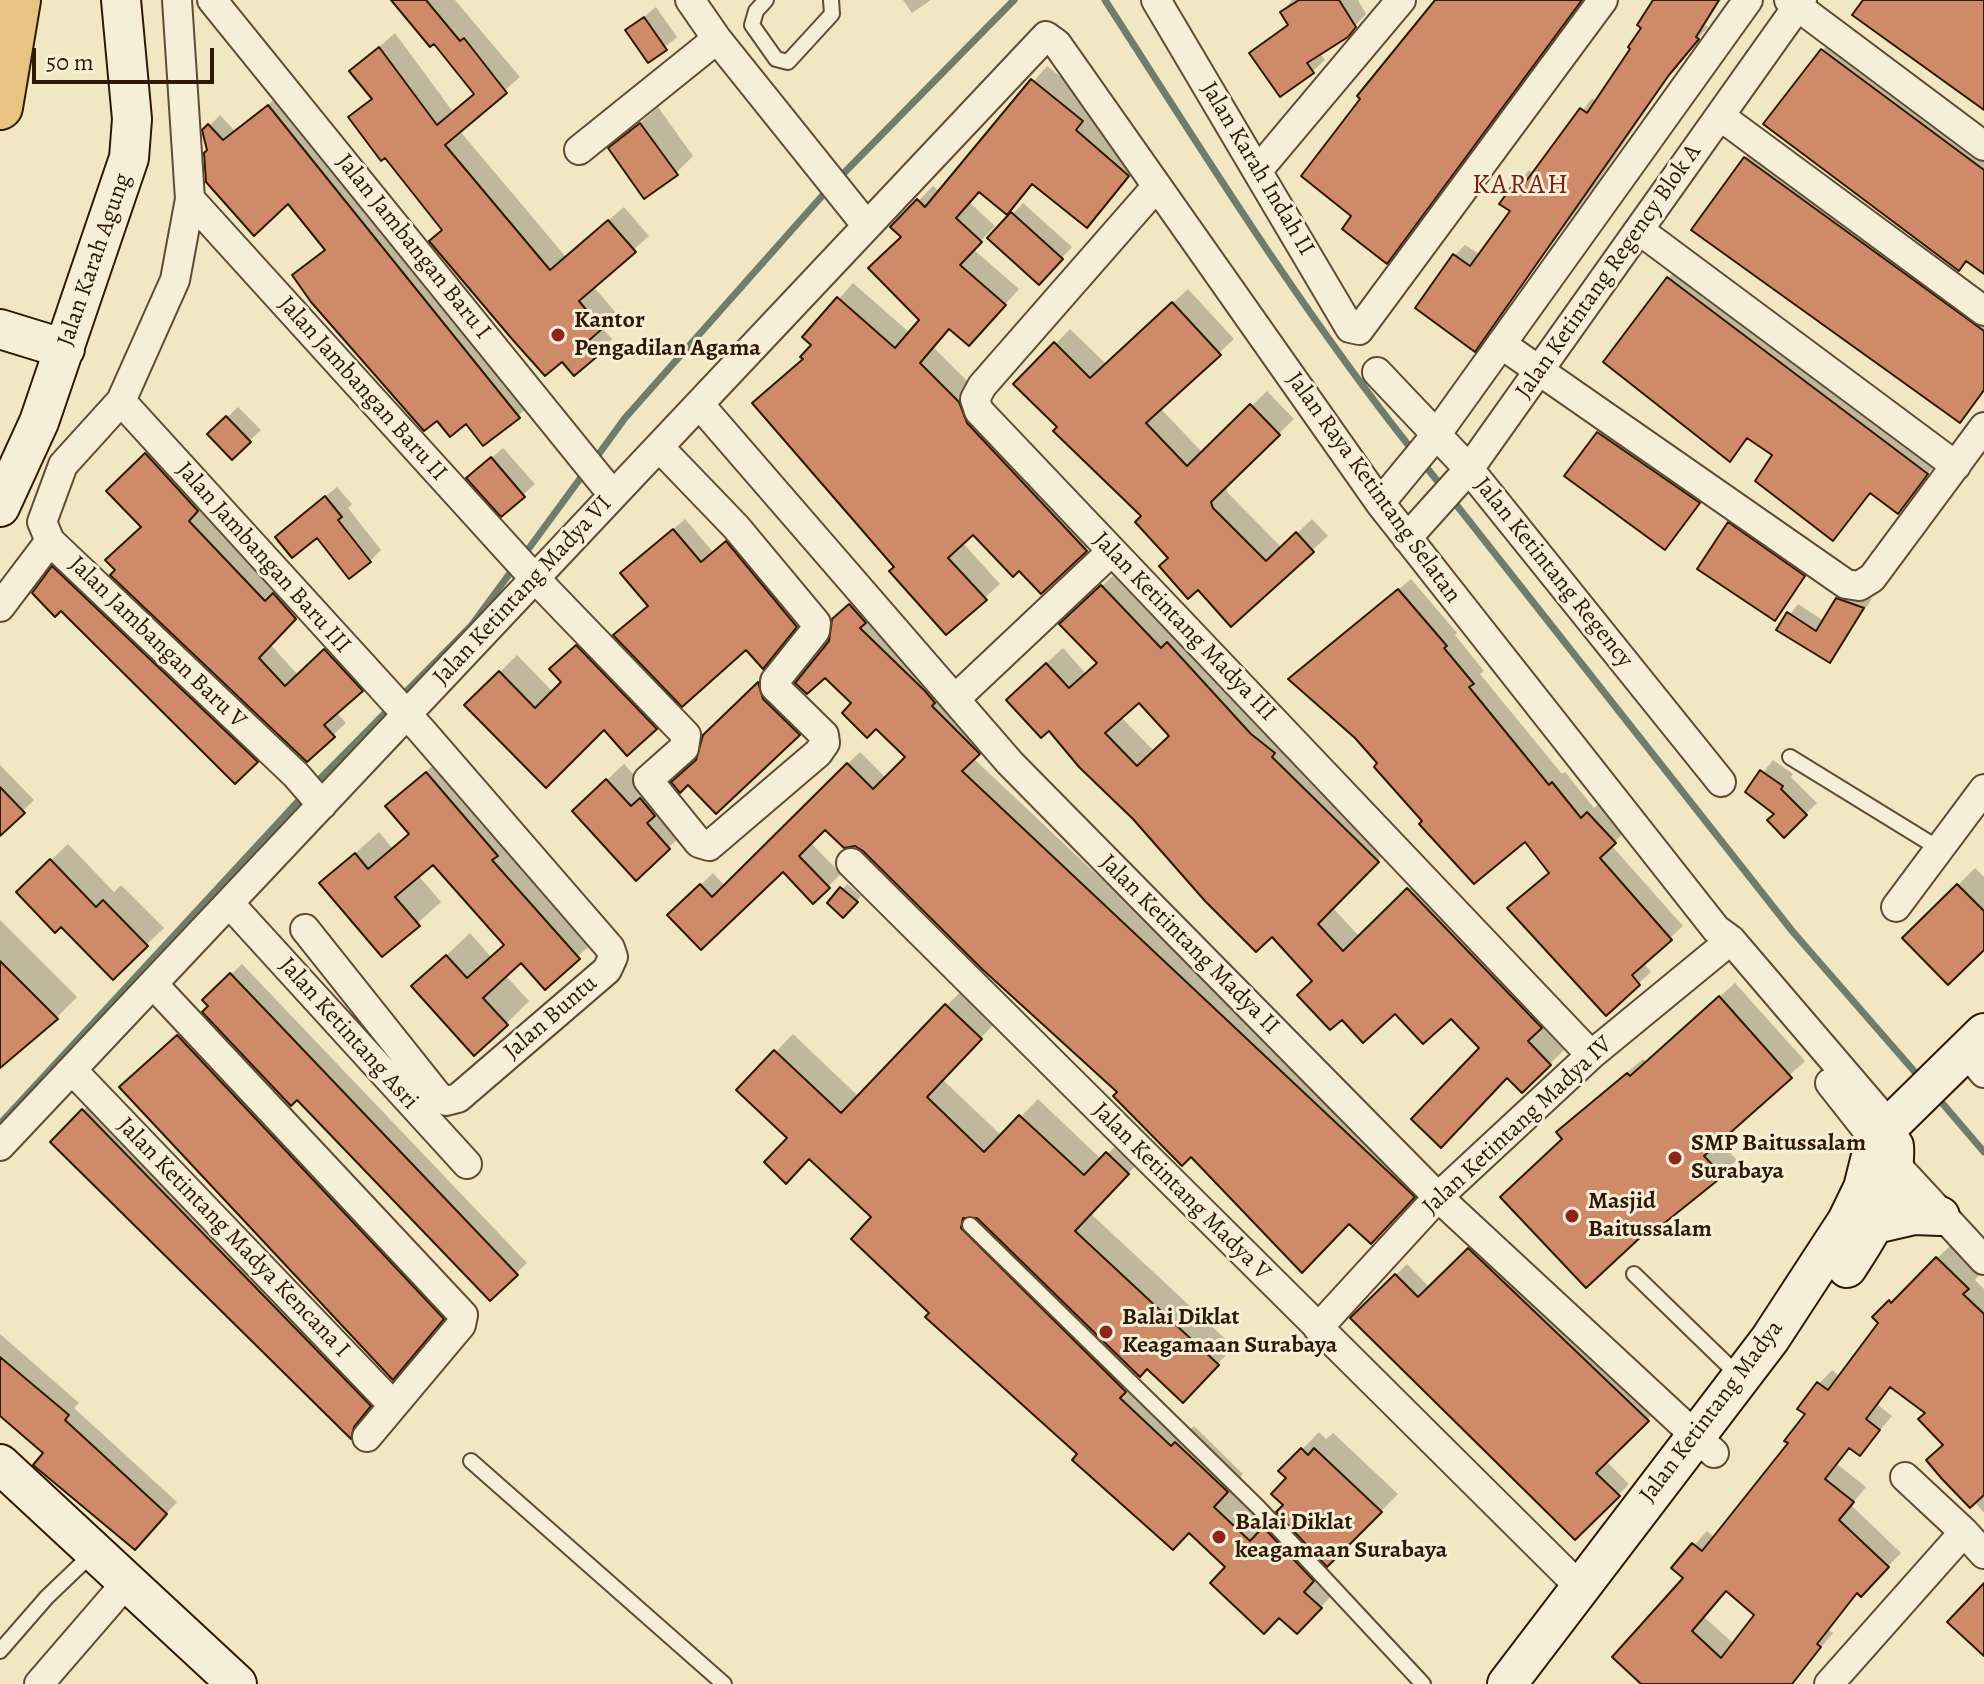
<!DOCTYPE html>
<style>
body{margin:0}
#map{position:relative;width:1984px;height:1684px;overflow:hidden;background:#f1e7c3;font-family:Alegreya,serif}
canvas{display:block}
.scale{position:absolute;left:32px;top:48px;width:182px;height:36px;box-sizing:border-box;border:4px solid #2f1904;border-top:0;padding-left:10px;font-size:24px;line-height:28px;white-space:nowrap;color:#2f1904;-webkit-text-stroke:6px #f6efd8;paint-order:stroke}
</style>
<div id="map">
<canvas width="1984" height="1684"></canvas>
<div class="scale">50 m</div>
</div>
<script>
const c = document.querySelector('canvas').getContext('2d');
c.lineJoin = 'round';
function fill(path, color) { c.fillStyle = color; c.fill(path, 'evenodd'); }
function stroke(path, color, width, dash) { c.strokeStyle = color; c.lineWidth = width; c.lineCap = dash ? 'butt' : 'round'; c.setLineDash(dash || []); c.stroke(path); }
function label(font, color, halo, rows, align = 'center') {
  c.font = font + ' Alegreya,serif'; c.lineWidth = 6; c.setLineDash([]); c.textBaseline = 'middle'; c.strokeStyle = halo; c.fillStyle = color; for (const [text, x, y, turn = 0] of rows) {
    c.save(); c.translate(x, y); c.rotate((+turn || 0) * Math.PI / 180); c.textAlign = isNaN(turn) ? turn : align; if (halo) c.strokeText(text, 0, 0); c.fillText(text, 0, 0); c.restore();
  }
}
const shadow = new Path2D(`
 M393,0H455L520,77L459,130L566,257L624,207L649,236L593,286L616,313L601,327L612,339L597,354L562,359L443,229L350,117L373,97L352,71L395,33L453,112L476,93L434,41Z
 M903,0H931L912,13Z
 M1292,0H1358L1366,14L1346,36L1319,52L1325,60L1313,71L1281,95L1251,54L1289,23L1282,12Z
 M1436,0H1585L1387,261L1354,216Z
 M1655,0H1721L1705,25L1708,27L1679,61L1599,180L1475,349L1454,256L1465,245L1481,255L1513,211L1519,181L1529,170L1534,174L1592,98L1597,102L1643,27Z
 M656,7L677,37L649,60L628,30Z
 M1836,37L1984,143V272L1967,260L1959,269L1822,51Z
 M1047,66L1096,105L1089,114L1142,160L1087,225L1034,182L1007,212L980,190L969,202L998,229L1023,203L1072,247L1049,272L998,229L995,226L973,249L1019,289L983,329L950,327L933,347L973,387L1100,535L1085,550L1019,569L973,532L962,542L1000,584L946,633L897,566L805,358L814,344L805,337L853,283L910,333L921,320L903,237L893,227L933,186L940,192Z
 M280,95L529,405L518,416L466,421L438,418L294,275L326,248L288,201L209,151L205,130L220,115L235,131Z
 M658,107L693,156L676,173L611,149Z
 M1756,147L1984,312V391L1960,421L1745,158Z
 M1679,267L1937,462L1898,512L1871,492L1843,528L1775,455L1749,437L1730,459L1668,278Z
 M1188,289L1234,339L1160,408L1203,453L1267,391L1294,419L1225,486L1228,493L1282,548L1312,519L1328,536L1231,624L1170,557L1143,516L1016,384L1070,329L1106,364Z
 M238,407L261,430L232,457L210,434Z
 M1610,422L1709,491L1665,548L1567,475Z
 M159,442L307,605L270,644L298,675L338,638L374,677L336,712L346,723L307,759L143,526L109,491Z
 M503,448L535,484L502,514L480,468Z
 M337,487L352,504L348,508L381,550L370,561L317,535L289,526Z
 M1740,513L1814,564L1775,618L1729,524Z
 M685,519L713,552L737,532L806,614L774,655L650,605L623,573Z
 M66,556L269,749L235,781L54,568Z
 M1118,571L1393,845L1332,907L1360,937L1425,873L1566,1048L1522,1091L1451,1016L1395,1011L1314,980L1024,684L1063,648L1086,674L1099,663L1078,608ZM1139,700L1171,735L1154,751L1121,717Z
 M1411,579L1457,633L1455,635L1484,671L1480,674L1562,774L1565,772L1594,808L1601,802L1627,830L1611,845L1683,926L1643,963L1651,972L1606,1013L1551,872L1525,839L1424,821L1338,717L1291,679Z
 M1847,589L1872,599L1829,661L1779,629L1798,604L1824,621Z
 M863,593L991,740L973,758L1425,1184L1384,1229L1350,1221L1191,1154L864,849L825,827L810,842L841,874L813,901L783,869L670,915L713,873L725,886L860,752L886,778L908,757L854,703L831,642L847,606Z
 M594,630L672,711L655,728L604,727L467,705L517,655L553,692L564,682L568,652Z
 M781,662L785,676L821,711L798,733L699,758L728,713Z
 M449,751L601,935L545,987L521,960L505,975L529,1001L506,1024L414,986L470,933L491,957L505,944L433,862L418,875L441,902L383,954L322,883L379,832L392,848L410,832L388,806Z
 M1773,760L1793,774L1791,777L1817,803L1784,835L1777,813L1748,792Z
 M624,764L686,831L636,878L591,795Z
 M0,765L34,800L0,833Z
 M68,844L114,892L121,885L164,928L113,977L35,875Z
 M1975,868L1984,877V947L1905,938Z
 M847,884L861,896L843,915L830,903Z
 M0,920L77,997L44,1030L0,1065Z
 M242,964L527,1263L490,1298L204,1000Z
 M1735,983L1805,1061L1718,1140L1737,1160L1695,1199L1564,1139L1558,1132L1573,1117L1643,1059L1646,1062Z
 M963,989L997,1021L942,1079L1002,1136L1038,1099L1102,1160L1124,1137L1145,1156L1090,1213L1234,1347L1183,1400L1147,1367L1135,1380L1189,1431L1194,1426L1243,1474L1229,1489L1267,1525L1286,1505L1289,1478L1281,1471L1319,1432L1326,1439L1333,1433L1398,1494L1319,1574L1337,1590L1297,1632L1190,1530L1080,1454L932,1313L874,1217L739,1090L793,1034L859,1097Z
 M190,1026L453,1307L403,1367L133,1077Z
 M94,1100L380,1394L351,1436L52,1142Z
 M1480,1239L1658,1409L1606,1461L1629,1484L1575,1538L1353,1318L1407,1264L1430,1288Z
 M1951,1245L1980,1274L1975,1280L1984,1289V1513L1974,1501L1927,1412L1892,1386L1878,1405L1892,1416L1860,1454L1851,1447L1837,1464L1866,1487L1851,1505L1901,1553L1861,1594L1859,1591L1828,1629L1833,1633L1791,1684H1644L1685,1578L1674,1568L1707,1531L1715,1538L1791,1443L1807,1414L1819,1384L1832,1370L1840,1377L1881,1323L1875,1317ZM1727,1589L1757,1615L1734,1644L1704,1617Z
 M0,1334L79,1403L74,1408L177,1502L145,1537L84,1502L81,1505L36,1465L46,1453L0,1414Z`);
const stream = new Path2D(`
 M1105,0C1203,152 1300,309 1413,451
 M839,178L1014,0
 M593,462L625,418L830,187
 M1423,463L1443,488
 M1451,498L1793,932L1921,1079
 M524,555L585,472
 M401,697L471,626L516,565
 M314,785L392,706
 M1937,1097L1984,1152
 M0,1124L305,794`);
const building = new Path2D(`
 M391,0H426L460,41L464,38L507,93L445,145L550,270L608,220L636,252L579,301L602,329L587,342L599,355L574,376L562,362L545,376L512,339L429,241L442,230L385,158L381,161L348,117L372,99L349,71L379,47L437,125L474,94L434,44L430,47Z
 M1299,0H1339L1356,27L1348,37L1307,63L1314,73L1280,97L1249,53L1288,25L1280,12Z
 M1435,0H1582L1387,264L1342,229L1351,216L1301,176L1360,99L1357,96Z
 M1653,0H1719L1696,37L1699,39L1669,75L1475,352L1415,308L1453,254L1470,266L1510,211L1499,204L1517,179L1524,184L1580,108L1587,113L1630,49L1628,47L1641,28L1637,25Z
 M1863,0H1984V110L1852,15Z
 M644,17L667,50L648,63L625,30Z
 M1821,49L1984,170V274L1966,261L1959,271L1763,124Z
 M1031,79L1083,121L1076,130L1129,176L1087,228L1032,184L1007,215L979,192L956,218L982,242L960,265L1006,305L969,346L949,329L920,363L959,402L967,423L1087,551L1041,594L1019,571L1013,577L973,535L948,558L987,600L946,635L889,571L894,567L752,403L803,359L800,357L811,345L802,337L837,297L895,348L919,320L868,268L901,237L890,227L917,199L925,207Z
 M268,105L520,418L483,446L466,424L450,437L437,421L424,431L311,302L292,275L325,250L288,204L254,236L206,182L204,153L207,150L202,130L208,124L223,140Z
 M640,123L678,175L644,199L608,148Z
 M1744,157L1984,331V390L1960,423L1691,230Z
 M1011,212L1063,259L1039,285L987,238Z
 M1667,277L1928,474L1898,514L1870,493L1833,541L1755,481L1772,455L1747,438L1730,462L1603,362Z
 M1172,302L1221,355L1146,423L1187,466L1250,404L1280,435L1211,502L1213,508L1266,561L1296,532L1314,552L1231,627L1198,590L1188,599L1159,566L1168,558L1135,522L1141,516L1053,431L1057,427L1013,384L1054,342L1090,378Z
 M226,416L251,442L232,460L207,434Z
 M1597,432L1700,503L1665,550L1564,476Z
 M145,453L198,511L189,521L265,601L273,593L296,619L259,658L285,686L324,649L363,691L324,725L335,737L307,762L110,575L115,570L105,560L141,527L106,491Z
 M491,457L525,497L501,517L466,478Z
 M325,496L342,517L338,520L371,562L349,579L317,538L292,558L275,537Z
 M1728,522L1805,576L1775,621L1697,569Z
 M673,529L701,562L726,541L797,627L763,669L746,650L682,707L613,635L648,606L620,573Z
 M52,566L258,762L235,784L61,611L55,617L32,593Z
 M1101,585L1161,648L1167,642L1251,734L1275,753L1272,757L1379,862L1318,924L1343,951L1407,888L1542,1028L1528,1041L1551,1065L1522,1093L1507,1078L1441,1148L1411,1119L1479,1048L1451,1019L1423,1044L1395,1014L1363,1043L1342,1020L1330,1030L1297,995L1312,981L1272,937L1256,952L1205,901L1133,819L1079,767L1049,731L1041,738L1006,700L1046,663L1069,688L1097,663L1059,624ZM1139,703L1169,736L1137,766L1105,733Z
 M1398,589L1447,646L1444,648L1474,684L1469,687L1549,785L1552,782L1581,818L1587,812L1616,843L1600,858L1672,940L1632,975L1640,985L1606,1016L1507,908L1549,873L1525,842L1474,884L1419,824L1422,821L1374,767L1377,763L1355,738L1288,679Z
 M1836,598L1864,608L1830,663L1776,630L1787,612L1816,631Z
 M849,604L866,623L860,628L925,691L935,703L932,706L980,754L962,771L1415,1197L1371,1244L1349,1224L1302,1273L1191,1157L1182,1166L1113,1096L1117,1092L982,969L863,851L855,846L844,848L825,830L799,856L830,888L813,904L783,872L701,950L667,915L700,884L712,897L847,763L873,789L905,757L876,729L867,738L842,713L851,703L825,678L807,694L795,683L829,641L832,619Z
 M576,645L657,729L627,756L604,730L546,788L464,705L499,671L535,708L561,682L549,669Z
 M758,682L763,699L800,735L716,814L688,785L680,793L671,782L696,760L703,735Z
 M1760,770L1783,786L1781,789L1807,815L1784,838L1767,820L1774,814L1745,792Z
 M426,772L498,856L492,860L580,959L545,990L521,963L483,998L508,1025L474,1056L411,986L446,955L467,978L504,945L433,865L395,897L420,926L382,957L319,883L355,853L368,869L409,834L385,806Z
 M606,779L631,806L640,798L655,816L647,823L670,849L636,881L572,811Z
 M0,787L25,813L0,836Z
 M50,859L96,907L103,900L148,946L113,980L61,927L55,933L16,892Z
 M1957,884L1984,911V950L1948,985L1902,938Z
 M840,887L858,902L843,918L827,903Z
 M0,961L58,1019L0,1068Z
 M230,973L518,1275L490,1301L297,1100L291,1106L202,1012L208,1006L202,1000Z
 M1719,996L1792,1078L1704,1156L1723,1176L1647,1237L1644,1234L1586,1288L1500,1197L1562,1139L1556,1132L1627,1073L1630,1076Z
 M945,1004L982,1039L927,1097L984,1152L1019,1115L1084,1175L1106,1152L1129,1174L1075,1231L1219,1365L1183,1403L1147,1369L1140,1377L977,1218H963L961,1228L1126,1392L1120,1398L1171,1446L1175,1442L1228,1492L1214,1507L1250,1541L1263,1527L1314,1581L1304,1592L1322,1608L1297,1634L1279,1618L1264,1634L1210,1583L1225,1567L1189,1533L1173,1550L1072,1460L1077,1454L925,1317L929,1313L851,1239L871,1217L809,1159L786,1184L764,1162L787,1138L736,1090L774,1050L841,1113Z
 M177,1035L444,1319L393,1380L119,1087Z
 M82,1109L371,1406L354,1427L351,1439L50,1142Z
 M1468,1248L1649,1421L1596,1473L1620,1496L1575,1540L1350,1318L1395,1274L1418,1297Z
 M1936,1257L1969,1289L1963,1294L1984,1314V1495L1970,1508L1942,1479L1926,1460L1943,1445L1918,1419L1925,1413L1890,1387L1866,1419L1880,1430L1860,1456L1849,1448L1825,1479L1854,1502L1839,1520L1889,1567L1861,1597L1857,1593L1817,1644L1821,1647L1792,1684H1641L1612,1657L1683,1578L1671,1568L1692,1543L1702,1551L1788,1443L1784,1441L1805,1414L1797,1409L1817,1382L1828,1390L1878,1323L1872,1317L1889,1300L1891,1303ZM1726,1591L1754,1615L1721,1658L1692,1631Z
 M0,1357L69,1415L65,1420L167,1514L135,1550L33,1465L43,1453L0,1416Z
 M1301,1448L1308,1455L1314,1448L1382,1512L1327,1567L1276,1512L1283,1505L1271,1494L1286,1478L1278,1471Z
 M1984,1583V1656L1947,1622Z`);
const lane = new Path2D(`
 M766,0L756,11L752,25L776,59L788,62L832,14L831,0
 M1790,757L1938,848
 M970,1225L1258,1507L1423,1684
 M1634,1274L1740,1377
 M471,1461L724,1684
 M0,1651L47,1597L93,1553`);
const street = new Path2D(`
 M177,0L190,199L175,280L121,401L63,465L42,522L50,541L296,775L322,805
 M212,0L613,495
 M690,0L717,39L867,226
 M1156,0L1350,328L1359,330L1603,0
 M1789,0L1984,146
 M1720,116L1984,311
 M579,150L717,39
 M1259,169L1401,0
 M1157,186L982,386L975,399L979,411L1591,1055
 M190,199L525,568L686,735L684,748L648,780L699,843L709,846L818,753L825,743L824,735L775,687V681L815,631L816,623L736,527L659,447
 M1639,230L1956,466
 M1501,344L1846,584L1859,586L1872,578L1984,427
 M1377,372L1469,469L1721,782
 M121,401L421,730L610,948L613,957L607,970L458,1098L446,1101L438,1096L305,929
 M699,404L1010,763L1438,1197L1714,1453
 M1380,503L1436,435L1748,0
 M1407,538L1469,469L1802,0
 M0,607L50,541
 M955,699L1112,551
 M851,863L1580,1587
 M229,903L467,1164
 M1896,907L1984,789
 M153,984L463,1315L461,1325L367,1437
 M1966,1052L1984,1073
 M72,1070L393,1405
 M1830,1083L1875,1140
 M0,1146L1046,36L1057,44L1380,503L1716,929L1731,940L1891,1127
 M1884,1160L1895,1164L1984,1260
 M1318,1328L1438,1197L1591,1055L1731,940
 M1905,1477L1964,1532
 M39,1684L127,1582
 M1829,1684L1964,1532L1984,1554`);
const secondary = new Path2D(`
 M0,329L65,349
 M0,507L39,422L129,158L132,119L121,0
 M1875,1224L1914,1215L1940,1216
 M1847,1268C1872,1229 1897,1194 1894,1146
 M0,1464L237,1684
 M1507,1684L1770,1339L1847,1221L1863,1188L1875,1140L1984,1033`);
const highway = new Path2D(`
 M0,107L18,0`);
const markers = [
 [558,335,8,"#8f2418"],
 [1675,1158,8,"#8f2418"],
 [1572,1216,8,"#8f2418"],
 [1106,1332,8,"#8f2418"],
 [1219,1537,8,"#8f2418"]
];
const streetNames = [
 ["Jalan Karah Indah II",1257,169,59],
 ["Jalan Jambangan Baru I",413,247,51],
 ["Jalan Karah Agung",95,260,-71],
 ["Jalan Ketintang Regency Blok A",1609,272,-55],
 ["Jalan Jambangan Baru II",362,389,48],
 ["Jalan Raya Ketintang Selatan",1373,488,54],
 ["Jalan Jambangan Baru III",263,558,48],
 ["Jalan Ketintang Regency",1553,573,51],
 ["Jalan Ketintang Madya VI",523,591,-47],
 ["Jalan Ketintang Madya III",1184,627,46],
 ["Jalan Jambangan Baru V",157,643,44],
 ["Jalan Ketintang Madya II",1189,945,45],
 ["Jalan Buntu",551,1018,-41],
 ["Jalan Ketintang Asri",348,1034,48],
 ["Jalan Ketintang Madya IV",1518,1126,-43],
 ["Jalan Ketintang Madya V",1181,1192,45],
 ["Jalan Ketintang Madya Kencana I",233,1238,46],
 ["Jalan Ketintang Madya",1712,1412,-53]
];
const poiNames = [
 ["Kantor",574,321],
 ["Pengadilan Agama",574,349],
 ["SMP Baitussalam",1691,1144],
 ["Surabaya",1691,1172],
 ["Masjid",1588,1202],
 ["Baitussalam",1588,1230],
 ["Balai Diklat",1122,1318],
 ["Keagamaan Surabaya",1122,1346],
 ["Balai Diklat",1235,1523],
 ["keagamaan Surabaya",1235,1551]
];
const quarterNames = [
 ["KARAH",1521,186]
];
fill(shadow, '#0003');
stroke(stream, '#707d6c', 7);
fill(building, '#cf8a69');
stroke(building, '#2f1904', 2);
stroke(lane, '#604c34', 18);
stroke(street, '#604c34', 32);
stroke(secondary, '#2f1904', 42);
stroke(highway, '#2f1904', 48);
stroke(lane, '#f6efd8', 14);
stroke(street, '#f6efd8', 28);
stroke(secondary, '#f6efd8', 38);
stroke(highway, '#e8c482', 44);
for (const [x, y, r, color] of markers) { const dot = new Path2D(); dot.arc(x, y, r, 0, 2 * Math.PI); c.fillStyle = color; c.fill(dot); stroke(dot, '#f6efd8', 3); }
label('24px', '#2f1904', '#f6efd8', streetNames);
label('bold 24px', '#2f1904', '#f6efd8', poiNames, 'left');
c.letterSpacing = '2px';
label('28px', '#7a1f14', '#f6efd8', quarterNames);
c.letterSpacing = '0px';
</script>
